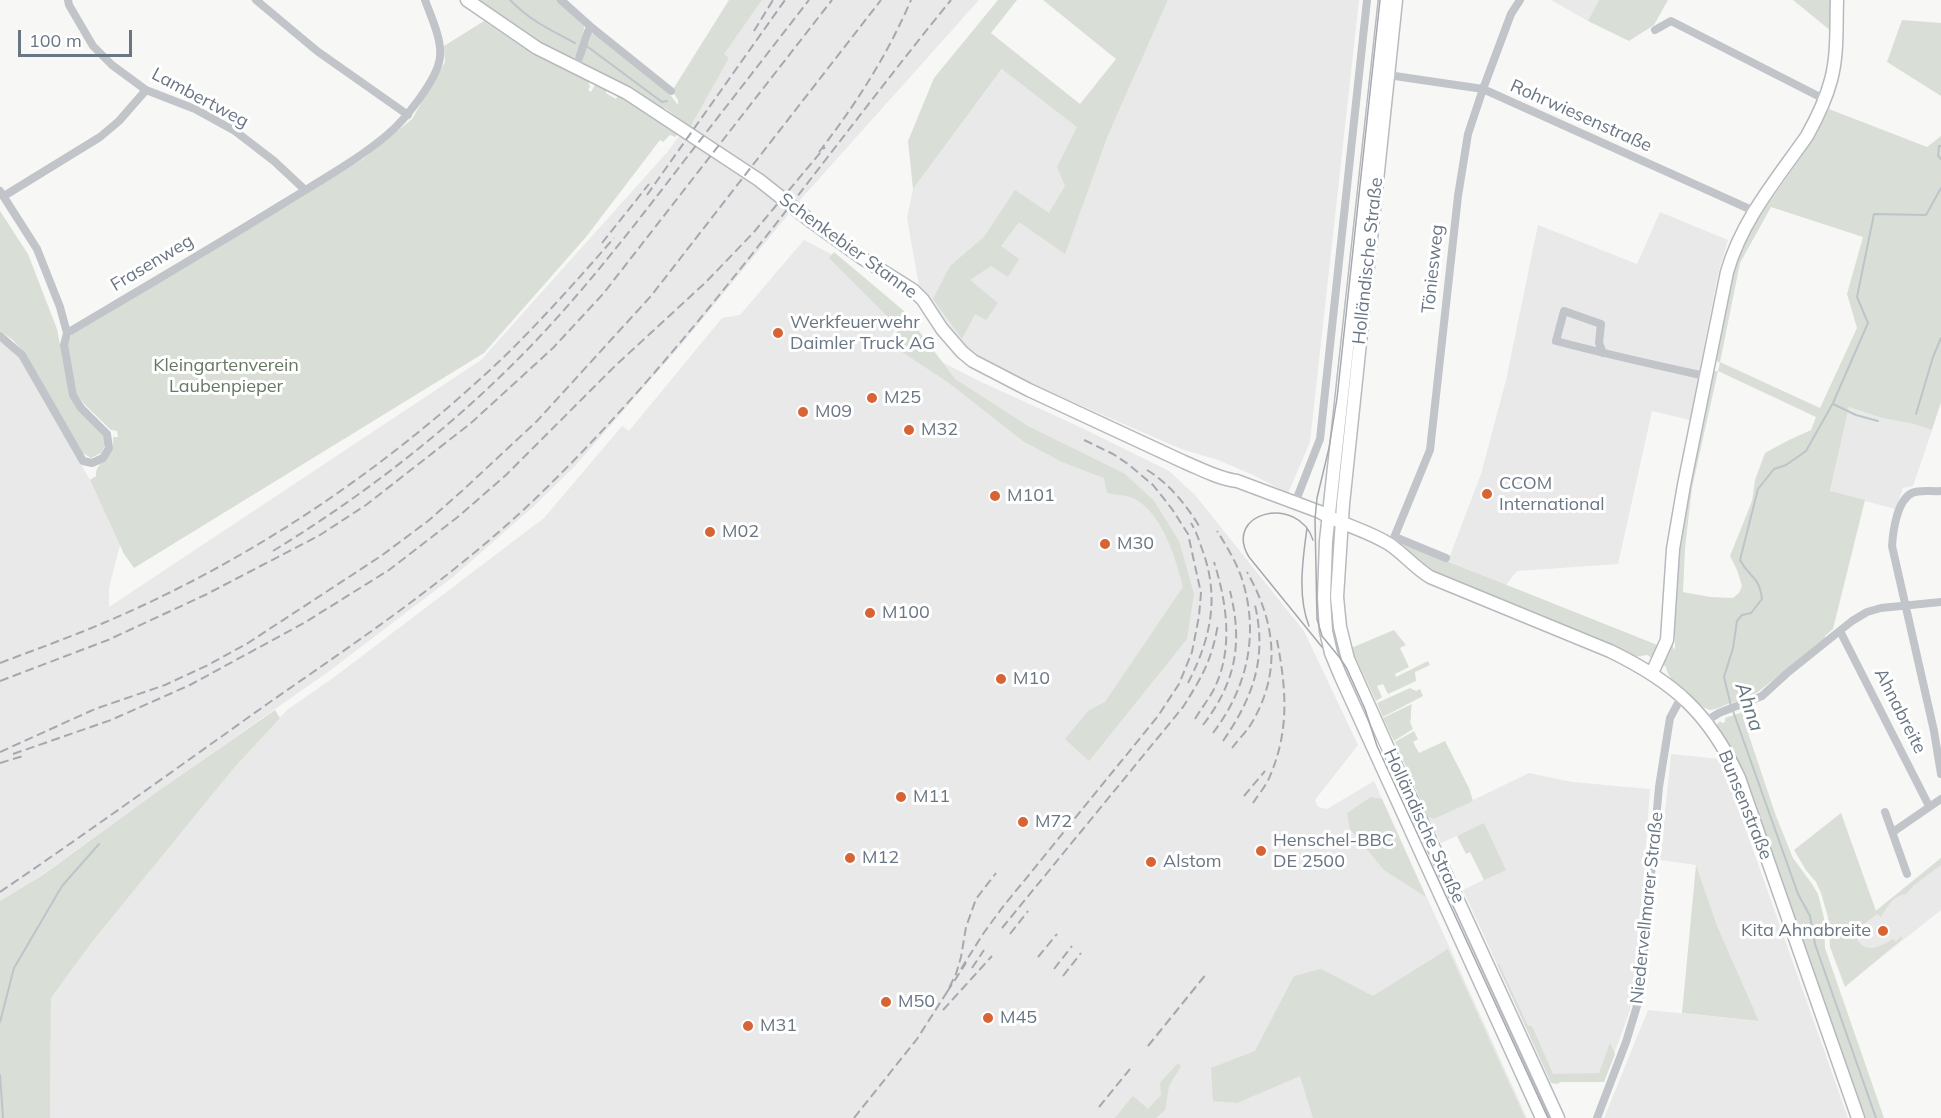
<!DOCTYPE html>
<meta charset="utf-8">
<style>
body{margin:0}
#map{position:relative;width:1941px;height:1118px;overflow:hidden;background:#f7f8f5;font-family:Mulish,sans-serif}
canvas{display:block}
.scale{position:absolute;left:18px;top:30px;width:114px;height:27px;box-sizing:border-box;border:3px solid #697684;border-top:0;padding-left:8px;font-size:18px;line-height:21px;white-space:nowrap;color:#697684;-webkit-text-stroke:4px #fff;paint-order:stroke}
</style>
<div id="map">
<canvas width="1941" height="1118"></canvas>
<div class="scale">100 m</div>
</div>
<script>
const c = document.querySelector('canvas').getContext('2d');
c.lineJoin = 'round';
function fill(path, color) { c.fillStyle = color; c.fill(path, 'evenodd'); }
function stroke(path, color, width, dash) { c.strokeStyle = color; c.lineWidth = width; c.lineCap = dash ? 'butt' : 'round'; c.setLineDash(dash || []); c.stroke(path); }
function label(font, color, halo, rows, align = 'center') {
  c.font = font + ' Mulish,sans-serif'; c.lineWidth = 6; c.setLineDash([]); c.textBaseline = 'middle'; c.strokeStyle = halo; c.fillStyle = color; for (const [text, x, y, turn = 0] of rows) {
    c.save(); c.translate(x, y); c.rotate((+turn || 0) * Math.PI / 180); c.textAlign = isNaN(turn) ? turn : align; if (halo) c.strokeText(text, 0, 0); c.fillText(text, 0, 0); c.restore();
  }
}
const built = new Path2D(`
 M762,0H979L801,199L686,339L575,466L533,507L453,577L328,672L158,791L43,874L0,901V341L20,358L90,480L120,545L109,588V607L481,360L669,150L699,108L729,58L723,54Z
 M1168,0H1359L1310,442L1288,493L1253,475L1218,460L1181,449L1032,384L974,354L955,338L919,286L907,218L913,189L1010,59L1108,134Z
 M1551,0H1599L1588,21Z
 M1660,212L1728,240L1718,274L1690,420L1652,411L1618,564L1517,571L1506,585L1448,561L1481,474L1506,380L1538,225L1637,264Z
 M804,240L831,254L899,323L890,339L901,341L979,381L1080,427L1169,471L1195,495L1304,631L1358,745L1315,800L1318,807L1327,809L1374,781L1527,1118H50L51,998L92,942L234,768L287,710L333,678L544,518L622,426L629,431L722,318L740,315Z
 M1849,407L1882,418L1914,424L1932,430L1913,486L1903,488L1896,509L1830,492Z
 M1671,754L1720,759L1724,768L1848,1118H1604L1648,1010L1759,1021L1718,928L1696,865L1660,860Z
 M1529,773L1572,782L1650,789L1638,953L1630,1010L1604,1082H1551L1463,890L1505,869L1484,824L1441,843L1428,817L1434,819Z
 M1941,858V910L1850,982L1832,946Z`);
const green = new Path2D(`
 M473,0H557L584,26C584,36 580,54 572,60L555,54Z
 M729,0H762L724,54L729,58L690,127L665,108L662,111L584,65L582,62L587,43H589L591,36L590,35L594,33L671,96L678,105V100L672,91Z
 M998,0H1017L991,33L1080,104L1116,59L1043,0H1168L1108,135L1065,254L1019,222L1001,246L1019,259L1008,277L991,266L970,280L998,303L986,320L975,314L962,339L933,299L950,266L984,237L1015,190L1049,213L1065,186L1057,167L1077,127L1002,69L913,189L908,141L934,78Z
 M1599,0H1668L1654,25L1629,41L1588,21Z
 M1793,0H1830L1831,31Z
 M1902,20L1941,23V96L1887,62Z
 M484,21L524,48L525,47L588,79L590,87L588,90L591,92L596,83L607,88L606,93L616,99L619,94L678,134L675,137L670,135L663,142L660,140L586,237L484,353L134,568L124,554L90,480L96,476C95,460 115,460 113,437H118L117,431L111,430L84,404L77,394L67,344L72,334L210,253L363,159L412,119L445,62L444,46Z
 M1829,109L1927,147L1941,136V402L1932,430L1914,424L1882,418L1849,407L1830,491L1865,500L1833,629L1826,635L1824,639L1758,692L1739,700V701C1728,702 1721,709 1710,710C1696,706 1667,681 1666,667L1647,655L1634,657L1433,573L1412,556L1404,546V544L1660,646L1673,634V648L1675,649C1675,624 1674,600 1676,575C1683,506 1699,439 1713,371H1718L1720,363L1715,360L1735,262L1751,228L1801,157L1816,135ZM1771,207L1863,237L1847,294L1857,328L1820,408L1720,362L1740,263ZM1718,371L1816,417L1811,430L1789,440L1765,453L1755,480L1752,501L1730,556L1737,570L1742,586L1739,593L1733,598L1710,597L1683,592L1685,548L1692,488Z
 M0,211L28,254L57,329L70,396L103,433L106,444L101,453L91,458L81,452L25,354L13,340L0,331Z
 M834,252L904,311L955,379L1028,426L1125,474L1154,501L1179,541L1194,594L1187,639L1089,761L1065,739L1088,711L1105,702L1183,587C1176,559 1162,513 1135,499C1128,495 1116,495 1107,493L1104,478L1062,462L1023,441L949,383L890,344L899,328L829,258Z
 M1394,630L1406,645L1400,648L1409,667L1395,674L1396,677L1428,661L1430,665L1415,672L1416,681L1388,694L1383,684L1377,686L1382,697L1376,701L1351,648Z
 M1410,688L1416,691L1420,689L1423,696L1383,717L1377,703Z
 M1412,704C1410,711 1412,716 1410,722L1413,729L1394,741L1383,718Z
 M275,710L280,718L234,768L92,942L51,998L50,1118H0V901L44,874L158,791Z
 M1743,712L1744,721L1776,816L1793,858L1812,884L1818,894L1824,918L1825,948L1884,1118H1862L1715,727L1720,721L1722,723L1725,722V718Z
 M1414,731L1418,739L1413,742L1419,753L1445,741L1469,788L1473,801L1434,819L1428,817L1395,742Z
 M1397,777L1553,1118H1546L1390,779Z
 M1371,797L1382,799L1426,897L1384,870L1350,829L1347,813Z
 M1841,813L1876,911L1941,858V865L1913,886L1906,894C1892,896 1888,906 1881,917L1877,914L1860,927L1857,939C1866,955 1881,946 1893,939L1896,942L1901,936L1902,939L1845,987L1830,947L1828,917L1821,893L1816,882L1806,870L1794,850Z
 M1484,823L1506,870L1484,880L1470,852L1466,854L1457,836Z
 M1696,865L1718,928L1759,1021L1682,1013Z
 M1448,949L1525,1118H1313L1300,1076L1237,1103L1213,1101L1211,1068L1255,1051L1294,976L1321,969L1373,996Z
 M1497,964H1499L1528,1026H1532L1553,1074L1599,1073L1610,1043L1615,1054L1604,1082H1561L1557,1084L1551,1083Z
 M1178,1063L1181,1066L1169,1086L1165,1110L1156,1118H1115L1133,1096L1148,1109L1161,1095L1160,1083Z`);
const stream = new Path2D(`
 M510,0C532,22 549,29 575,43
 M588,47L662,102L667,101
 M1941,146H1939L1938,156L1941,159
 M1833,404L1856,415L1878,421
 M1916,414L1933,357L1941,338
 M1731,706L1724,677L1733,648L1737,621L1742,615L1751,613L1762,599C1759,575 1750,579 1740,560L1758,489L1774,469L1786,465L1806,451L1833,403L1868,323L1857,297L1874,214L1926,215L1941,188
 M1733,711L1798,894L1810,916L1815,944L1876,1118
 M0,1022L14,968L62,886L99,844
 M0,1075L3,1118`);
const street = new Path2D(`
 M68,0L69,5L93,46L112,65L146,90L195,109L235,131L274,161L305,190
 M256,0L317,51L408,115
 M561,0L590,26L671,91
 M1655,30L1671,21L1824,99
 M576,67L590,26
 M1388,75L1483,89L1754,211
 M0,191L37,249L60,307L67,333
 M4,196L100,137L119,121L146,90
 M0,336L22,355L83,461L92,463L103,458L109,448L107,434L81,408L73,395L64,345L67,333C138,291 210,249 281,205C316,183 355,162 387,135C404,121 438,79 440,57C442,39 431,17 425,0
 M1603,353L1599,343L1601,324L1564,311L1556,341C1605,354 1655,365 1705,376
 M1941,491C1932,492 1921,489 1912,493C1897,500 1893,531 1892,546L1934,731L1941,774
 M1295,503L1320,439L1367,0
 M1395,537L1446,558
 M1391,545L1430,450L1458,196L1468,134L1483,89L1511,14L1520,0
 M1840,631L1929,806
 M1706,721L1719,713L1762,696L1786,674L1852,621L1867,612L1881,608L1941,602
 M1885,812L1907,874
 M1893,832L1941,799
 M1597,1118L1626,1042L1640,996L1659,787L1670,718L1682,696`);
const secondary = new Path2D(`
 M467,0L537,48L627,93L759,180L812,222L862,258L913,290L923,300L942,329L962,352L973,361L1029,390L1184,462C1201,469 1219,479 1237,481L1320,512C1342,525 1367,530 1389,544C1404,554 1414,567 1430,577L1610,651C1674,682 1709,713 1739,778L1858,1118
 M1652,673L1667,640L1673,549L1684,485L1727,272C1742,220 1776,180 1807,136C1817,118 1826,99 1831,80C1838,54 1836,26 1837,0`);
const primary = new Path2D(`
 M1385,0L1326,541L1324,598L1326,631L1331,653L1341,677L1542,1118
 M1396,0L1343,504L1337,597L1340,627L1348,659L1392,757L1558,1118`);
const tram = new Path2D(`
 M1380,0L1337,398L1329,448L1317,498L1315,519L1317,619L1322,636L1340,658L1347,669L1365,709L1377,746L1548,1118
 M1307,528C1303,558 1297,596 1309,626
 M1313,540C1298,494 1222,512 1249,557L1322,647`);
const rail = new Path2D(`
 M754,31L773,0
 M819,152C856,104 887,56 911,0
 M647,195L785,0
 M602,243L649,184
 M1147,470C1170,484 1187,506 1201,529
 M273,551C366,494 452,427 528,349C585,290 634,226 684,161C726,107 767,54 809,0
 M0,663C34,650 68,638 101,624C253,560 392,465 510,351C546,315 580,277 614,238
 M0,681L108,640L205,595L320,535L366,505L471,423L553,348L603,294L832,0
 M1188,683C1211,638 1220,597 1202,549C1199,540 1196,531 1191,523
 M1195,719C1201,709 1208,700 1213,691C1234,651 1227,603 1214,562
 M1203,725C1236,682 1243,643 1230,591
 M1213,733C1248,687 1260,632 1241,576C1235,560 1226,545 1217,531
 M1223,741C1254,696 1268,656 1254,601
 M1232,748C1239,739 1249,729 1254,719C1282,668 1274,620 1247,572
 M0,752L95,709L165,685L208,665L248,643L381,556L428,521L462,491L537,421L651,296L881,0
 M13,754L111,720L190,685L304,623L389,570L459,516L506,475L615,366L706,282L754,232L825,147
 M0,763L23,756
 M1244,796L1265,771
 M1253,803C1258,795 1266,786 1270,776C1290,729 1286,688 1277,640
 M0,892C91,830 180,766 270,702C362,638 456,575 537,497C693,347 815,167 951,0
 M1002,928L1183,707C1202,677 1212,660 1218,624
 M1010,934L1028,911
 M1038,957L1057,934
 M972,968L984,950
 M961,969L983,934L1002,908L1158,716L1179,684L1192,652L1199,616L1201,593L1188,534L1172,509L1153,485L1128,464L1113,454L1080,438
 M1054,969L1072,946
 M1063,976L1081,953
 M947,992L966,963
 M943,1010L992,956
 M1148,1046L1207,973
 M1099,1107L1130,1069
 M854,1118L917,1039L947,992L956,974L961,957L966,927L976,899L996,873`);
const markers = [
 [778,333,6,"#d86334"],
 [872,398,6,"#d86334"],
 [803,412,6,"#d86334"],
 [909,430,6,"#d86334"],
 [1487,494,6,"#d86334"],
 [995,496,6,"#d86334"],
 [710,532,6,"#d86334"],
 [1105,544,6,"#d86334"],
 [870,613,6,"#d86334"],
 [1001,679,6,"#d86334"],
 [901,797,6,"#d86334"],
 [1023,822,6,"#d86334"],
 [1261,851,6,"#d86334"],
 [850,858,6,"#d86334"],
 [1151,862,6,"#d86334"],
 [1883,931,6,"#d86334"],
 [886,1002,6,"#d86334"],
 [988,1018,6,"#d86334"],
 [748,1026,6,"#d86334"]
];
const streetNames = [
 ["Lambertweg",200,98,28],
 ["Rohrwiesenstraße",1581,116,24],
 ["Schenkebier Stanne",848,246,36],
 ["Holländische Straße",1368,261,-84],
 ["Frasenweg",152,263,-31],
 ["Töniesweg",1433,269,-84],
 ["Ahnabreite",1900,711,63],
 ["Bunsenstraße",1745,805,68],
 ["Holländische Straße",1424,826,65],
 ["Niedervellmarer Straße",1647,908,-84]
];
const poiNames = [
 ["Werkfeuerwehr",790,323],
 ["Daimler Truck AG",790,344],
 ["M25",884,398],
 ["M09",815,412],
 ["M32",921,430],
 ["CCOM",1499,484],
 ["International",1499,505],
 ["M101",1007,496],
 ["M02",722,532],
 ["M30",1117,544],
 ["M100",882,613],
 ["M10",1013,679],
 ["M11",913,797],
 ["M72",1035,822],
 ["Henschel-BBC",1273,841],
 ["DE 2500",1273,862],
 ["M12",862,858],
 ["Alstom",1163,862],
 ["Kita Ahnabreite",1871,931,"right"],
 ["M50",898,1002],
 ["M45",1000,1018],
 ["M31",760,1026]
];
const parkNames = [
 ["Kleingartenverein",226,366],
 ["Laubenpieper",226,387]
];
const waterNames = [
 ["Ahna",1749,707,71]
];
fill(built, '#e8e9e8');
fill(green, '#d9ded6');
stroke(stream, '#bcc5ca', 2);
stroke(secondary, '#b6babe', 15);
stroke(primary, '#b7babe', 15);
stroke(street, '#c1c4c8', 8);
stroke(secondary, '#fff', 12);
stroke(primary, '#fff', 12);
stroke(tram, '#a5a9af', 1.5);
stroke(rail, '#a5a9af', 2, [9, 4.5]);
for (const [x, y, r, color] of markers) { const dot = new Path2D(); dot.arc(x, y, r, 0, 2 * Math.PI); c.fillStyle = color; c.fill(dot); stroke(dot, '#fff', 2); }
label('18px', '#697684', '#fff', streetNames);
label('18px', '#697684', '#fff', poiNames, 'left');
label('18px', '#667763', '#fff', parkNames);
label('italic 20px', '#64777f', '#fff', waterNames);
</script>
